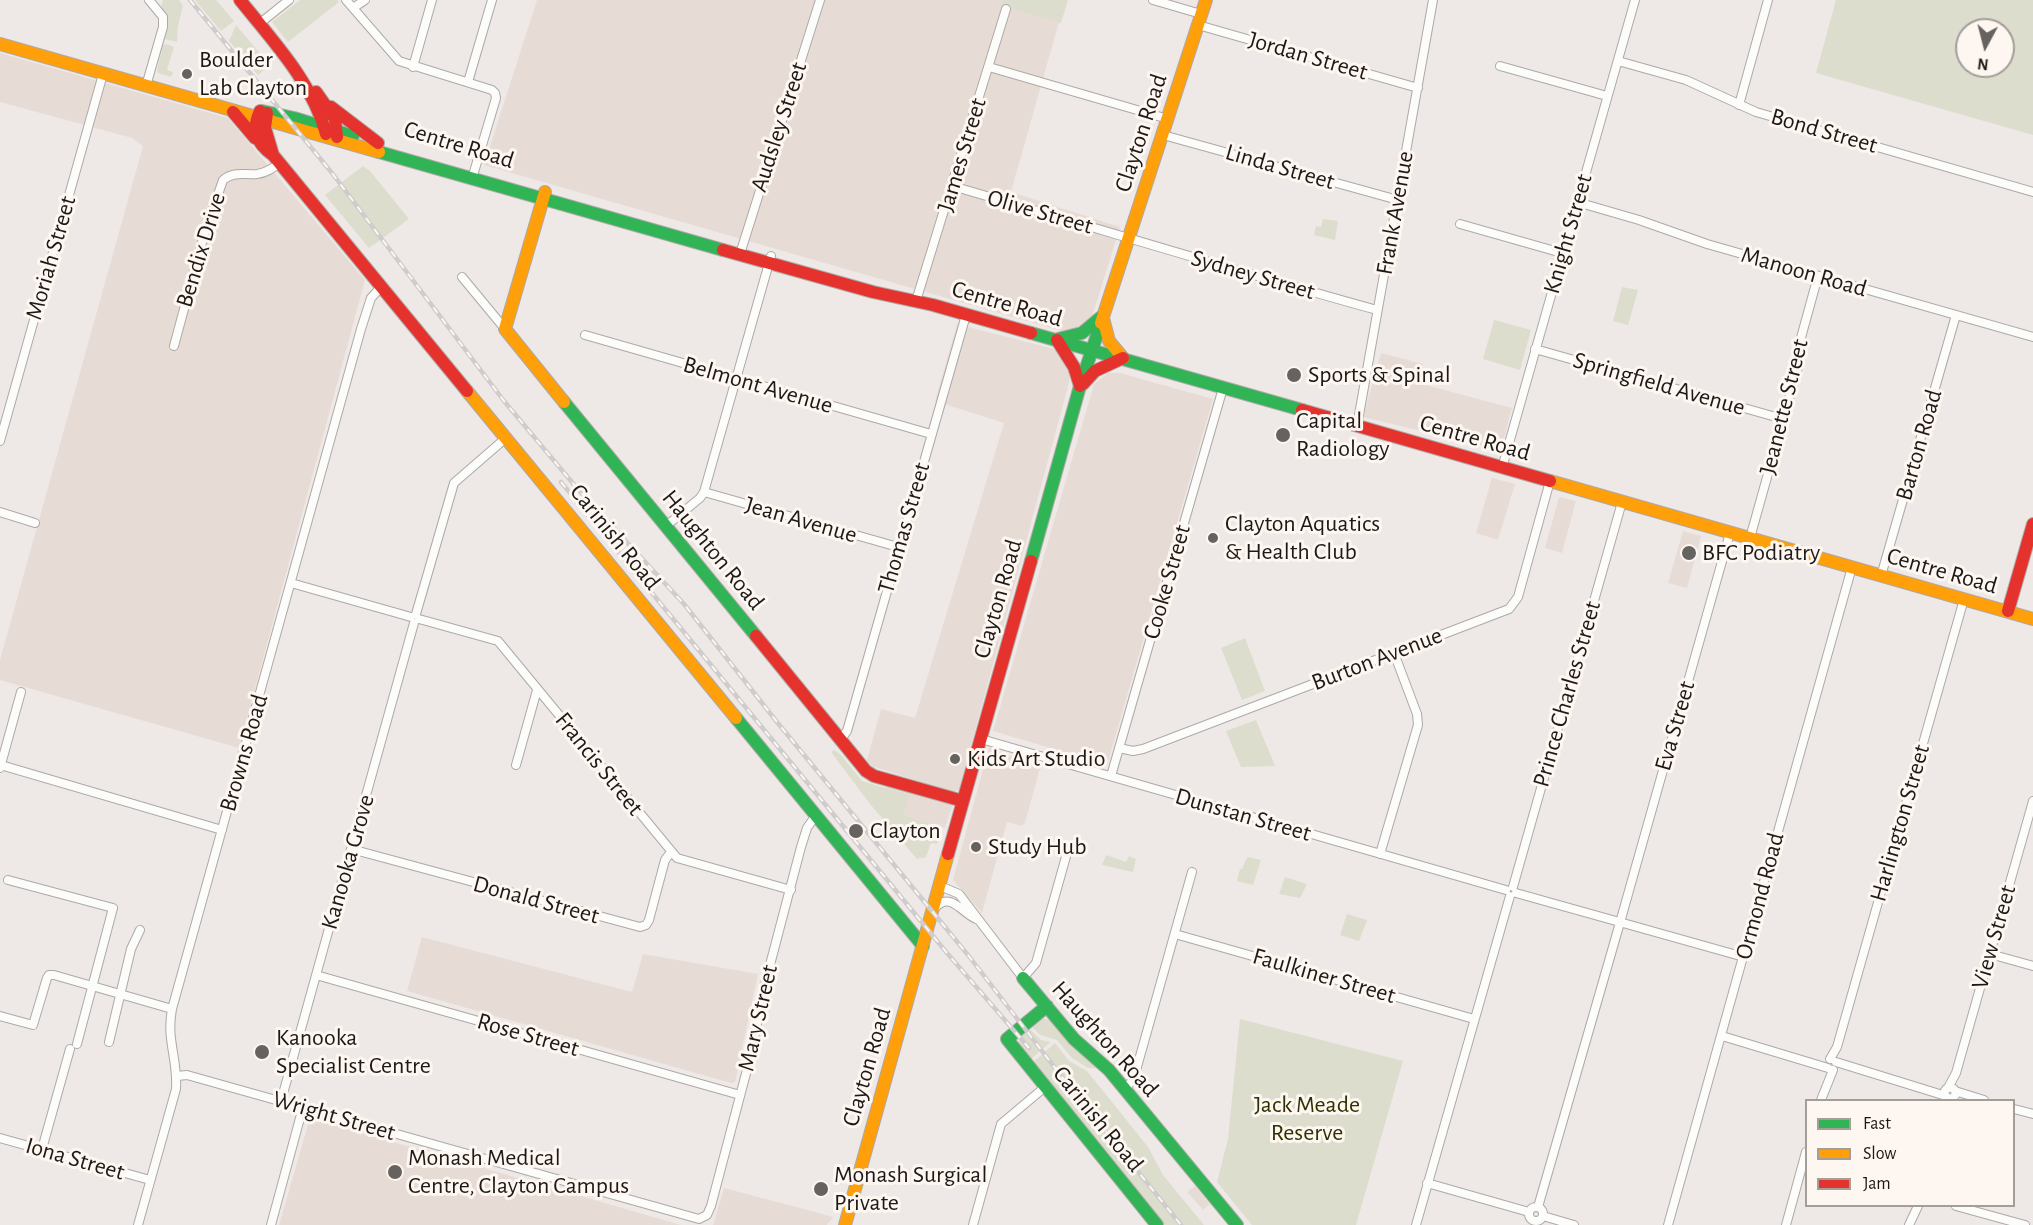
<!DOCTYPE html>
<style>
body{margin:0}
#map{position:relative;width:2033px;height:1225px;overflow:hidden;background:#eee9e6;font-family:"Alegreya Sans",sans-serif}
canvas{display:block}
.legend{position:absolute;left:1805px;top:1099px;width:210px;height:108px;box-sizing:border-box;background:#fef6f0;border:2px solid #a49e99;margin:0;padding:8px 10px;list-style:none;font-size:18px;color:#1c1917}
.legend li{display:flex;align-items:center;gap:12px;height:30px}
.legend b{width:30px;border:2px solid #a49e99}
.north{position:absolute;left:1955px;top:18px;width:60px;height:60px;box-sizing:border-box;background:#fef6f0;border:2px solid #a49e99;border-radius:50%;rotate:187deg;font-size:16px;font-weight:700;line-height:24px;text-align:center;color:#1c1917}
.north::after{content:'';display:block;margin:auto;width:21px;height:27px;background:#66625f;clip-path:polygon(50% 0,100% 100%,50% 72%,0 100%)}
</style>
<div id="map">
<canvas width="2033" height="1225"></canvas>
<ul class="legend">
<li><b style="height:8px;background:#30b455"></b>Fast</li>
<li><b style="height:8px;background:#ff9f0a"></b>Slow</li>
<li><b style="height:8px;background:#e5322d"></b>Jam</li>
</ul>
<div class="north">N</div>
</div>
<script>
const c = document.querySelector('canvas').getContext('2d');
c.lineJoin = 'round';
function fill(path, color) { c.fillStyle = color; c.fill(path, 'evenodd'); }
function stroke(path, color, width, dash) { c.strokeStyle = color; c.lineWidth = width; c.lineCap = dash ? 'butt' : 'round'; c.setLineDash(dash || []); c.stroke(path); }
function label(font, color, halo, rows, align = 'center') {
  c.font = font + ' "Alegreya Sans",sans-serif'; c.lineWidth = 6; c.setLineDash([]); c.textBaseline = 'middle'; c.strokeStyle = halo; c.fillStyle = color; for (const [text, x, y, turn = 0] of rows) {
    c.save(); c.translate(x, y); c.rotate((+turn || 0) * Math.PI / 180); c.textAlign = isNaN(turn) ? turn : align; if (halo) c.strokeText(text, 0, 0); c.fillText(text, 0, 0); c.restore();
  }
}
const built = new Path2D(`
 M537,0H1002L1001,5L1059,22L1011,192L1120,227L1092,317L1079,328L1061,331L484,165Z
 M0,53L228,118L365,280L239,748L0,680V660L143,146L132,138L0,102Z
 M957,324L1054,349L1061,353L1068,367L1070,379L959,790L952,792L872,766L867,760L881,709L915,718L1004,423L935,401Z
 M1381,353L1423,364L1418,383L1512,408L1501,450L1363,417Z
 M1108,373H1120L1213,399L1107,765L993,731L1094,384Z
 M1492,478L1515,484L1498,540L1476,533Z
 M1559,497L1576,501L1562,553L1545,548Z
 M1683,531L1701,536L1687,588L1668,583Z
 M989,747L1040,768L1025,823L1021,826L1007,822L982,913L953,880Z
 M887,784L953,803L945,828L904,815L909,795L885,789Z
 M422,937L632,992L643,954L758,974L735,1082L731,1083L407,991Z
 M310,1118L681,1225H279Z
 M1195,1186L1210,1204L1203,1210L1187,1192Z
 M724,1188L819,1213L833,1217L827,1225H713Z`);
const green = new Path2D(`
 M163,0H179L183,6L178,26L177,42L165,39L168,18L161,7Z
 M195,0H216L234,21L221,31Z
 M300,0H337L339,2L288,42L272,22Z
 M1002,0H1068L1061,23L1000,5Z
 M1836,0H2033V135L1816,73ZM1967,30H2003V66H1967Z
 M236,25L270,65L258,75L229,41Z
 M166,44L174,47L167,70L173,72L171,77L158,73L157,70L163,45Z
 M363,166L370,171L409,219L369,248L325,195Z
 M1323,219L1338,221L1335,240L1314,235L1316,226L1321,227Z
 M1622,287L1638,290L1628,325L1613,321Z
 M1494,320L1531,330L1520,370L1483,359Z
 M1245,638L1265,691L1242,700L1221,648Z
 M1256,720L1275,766L1241,767L1226,731Z
 M834,750L841,755L862,781L909,795L904,815L941,827L937,844L931,843L926,857L917,859L870,804L831,752Z
 M1106,855L1126,862L1129,856L1136,859L1133,872L1102,865Z
 M1247,857L1261,860L1253,885L1237,881L1240,869H1242Z
 M1285,877L1307,884L1300,898L1279,894Z
 M1347,914L1367,920L1359,941L1340,935Z
 M1041,1018L1051,1020L1102,1068H1088L1072,1058L1057,1040L1040,1035L1031,1026Z
 M1240,1019L1403,1061L1356,1225H1252L1217,1182L1228,1139Z
 M1029,1028L1041,1040L1051,1042L1031,1059H1029L1019,1044L1020,1036Z
 M1055,1043L1069,1061L1087,1071L1148,1147L1163,1175L1204,1225H1163L1032,1063Z`);
const street = new Path2D(`
 M346,0L399,61L492,90L495,93L496,98L474,172
 M1153,0L1201,14
 M353,8L365,0
 M259,24L289,0
 M1198,25L1418,88
 M1618,61L1686,80L1756,112L2033,192
 M1500,66L1607,96
 M413,67L432,0
 M989,67L1168,119
 M468,82L492,0
 M146,86L163,27V17L149,0
 M1739,105L1768,0
 M1163,135L1398,200
 M952,186C1094,227 1235,271 1377,310
 M1577,202L1639,220L1707,244L2033,337
 M1460,224L1562,253
 M740,254L820,0
 M462,277L505,329
 M916,301L1006,9
 M585,335L931,434
 M174,346L204,235L223,180C234,171 244,175 257,174C266,173 273,168 280,163
 M1535,349L1783,419
 M1357,426L1433,0
 M0,441L103,74
 M1502,468L1635,0
 M704,492L898,547
 M0,512L35,523
 M666,526L700,498L704,492L771,256
 M1750,538L1799,363V345L1818,276
 M1881,576L1956,315
 M291,583L411,617
 M416,614L454,483L507,437
 M419,619L498,641L677,858L791,890
 M841,739L847,731L966,315
 M981,739L1506,890
 M1119,748L1133,751L1143,749L1509,609L1518,597L1550,481
 M1,765L222,830
 M516,765L537,690
 M0,768L21,692
 M1111,776L1223,388
 M351,849L640,927L646,925L649,920L665,860L671,852
 M1380,854L1418,725L1417,714L1394,653
 M8,880L113,908L77,1044
 M940,886L959,894L1023,978L1036,963L1069,846
 M1513,887L1622,502
 M1516,893L1616,921
 M935,908C950,891 961,912 976,919
 M1621,919L1730,533
 M1623,923L1744,957
 M1175,934L1474,1019
 M1990,954L2033,966
 M316,975L740,1095
 M0,1016L33,1025L47,978L49,975H54L172,1009
 M1722,1036L1828,1068
 M109,1042L131,949L140,930
 M1830,1059L1837,1047L1964,599
 M1836,1062L1946,1096
 M177,1076L187,1075L699,1219L707,1215L711,1206L749,1062L766,980L801,847L807,828L816,815
 M1944.5 1093a5.5 5.5 0 1 1 11 0a5.5 5.5 0 1 1-11 0Z
 M1948,1088L1956,1073L2033,801
 M1125,1089L1131,1082L1135,1074L1192,872
 M1955,1091L1984,1100
 M1821,1100L1833,1070
 M281,1101L414,623
 M2014,1109L2033,1114
 M0,1138L150,1180
 M42,1149L70,1049
 M1427,1183L1529,1212
 M1956,1206L2025,1225
 M1538,1207L1619,926
 M1529 1214a7 7 0 1 1 14 0a7 7 0 1 1-14 0Z
 M1543,1216L1574,1225
 M138,1225L176,1089C178,1059 166,1040 172,1009L361,329L371,298L382,286
 M271,1225L303,1107
 M973,1225L1001,1124L1045,1087
 M1416,1225L1510,896
 M1668,1225L1852,567
 M1786,1225L1806,1152
 M1909,1225L1918,1206`);
const fast = new Path2D(`
 M262,111L294,118L353,136
 M379,152L723,250
 M1031,333L1302,410
 M1058,339L1082,333L1101,317
 M564,402L756,636
 M1031,561L1080,386L1101,323
 M736,718L923,946
 M1023,978L1074,1039L1109,1070L1237,1225
 M1047,1006L1007,1039L1157,1225`);
const slow = new Path2D(`
 M0,44L379,152
 M545,192L505,329L564,402
 M1103,318L1109,341L1123,358
 M1101,323L1206,0
 M467,391L736,718
 M1550,481L2033,619
 M845,1225L948,854`);
const jam = new Path2D(`
 M240,0C272,40 313,83 326,134
 M316,92L335,119L337,137
 M331,107L378,143
 M260,111C251,130 256,143 273,155L467,391
 M233,112L255,138
 M267,113L265,128L273,155
 M723,250L873,292L933,305L1031,333
 M1057,340L1074,367L1080,386
 M1083,384L1095,371L1123,358
 M1302,410L1550,481
 M2008,611L2033,524
 M756,636L866,771L874,776L963,801
 M948,854L1031,561`);
const rail = new Path2D(`
 M190,0L332,173L504,401L576,487L684,604L777,722L968,955L1069,1086L1181,1225
 M561,482L947,953L1029,1048`);
const markers = [
 [187,74,6,"#66625f"],
 [1294,375,8,"#66625f"],
 [1283,435,8,"#66625f"],
 [1213,538,6,"#66625f"],
 [1689,553,8,"#66625f"],
 [955,759,6,"#66625f"],
 [856,831,8,"#66625f"],
 [976,847,6,"#66625f"],
 [262,1052,8,"#66625f"],
 [395,1172,8,"#66625f"],
 [821,1189,8,"#66625f"]
];
const streetNames = [
 ["Jordan Street",1308,56,16],
 ["Audsley Street",779,127,-72],
 ["Bond Street",1824,131,16],
 ["Clayton Road",1141,133,-72],
 ["Centre Road",459,145,17],
 ["James Street",962,155,-73],
 ["Linda Street",1280,167,16],
 ["Olive Street",1040,212,16],
 ["Frank Avenue",1395,213,-80],
 ["Knight Street",1568,234,-74],
 ["Bendix Drive",201,250,-73],
 ["Moriah Street",51,258,-74],
 ["Manoon Road",1804,272,16],
 ["Sydney Street",1253,275,16],
 ["Centre Road",1007,304,16],
 ["Springfield Avenue",1659,384,16],
 ["Belmont Avenue",758,385,16],
 ["Jeanette Street",1784,407,-76],
 ["Centre Road",1475,438,16],
 ["Barton Road",1919,445,-74],
 ["Jean Avenue",801,520,16],
 ["Thomas Street",904,528,-74],
 ["Carinish Road",615,537,51],
 ["Haughton Road",713,550,51],
 ["Centre Road",1942,571,16],
 ["Cooke Street",1167,582,-74],
 ["Clayton Road",998,599,-74],
 ["Burton Avenue",1377,659,-21],
 ["Prince Charles Street",1567,694,-74],
 ["Eva Street",1675,726,-74],
 ["Browns Road",244,753,-74],
 ["Francis Street",599,764,51],
 ["Dunstan Street",1243,815,16],
 ["Harlington Street",1900,823,-74],
 ["Kanooka Grove",348,862,-74],
 ["Ormond Road",1760,896,-75],
 ["Donald Street",536,900,15],
 ["View Street",1994,937,-74],
 ["Faulkiner Street",1324,976,16],
 ["Mary Street",758,1018,-77],
 ["Rose Street",528,1035,16],
 ["Haughton Road",1105,1039,48],
 ["Clayton Road",867,1067,-74],
 ["Wright Street",334,1116,16],
 ["Carinish Road",1098,1119,51],
 ["Iona Street",75,1159,16]
];
const poiNames = [
 ["Boulder",199,60],
 ["Lab Clayton",199,88],
 ["Sports & Spinal",1308,375],
 ["Capital",1296,421],
 ["Radiology",1296,449],
 ["Clayton Aquatics",1225,524],
 ["& Health Club",1225,552],
 ["BFC Podiatry",1702,553],
 ["Kids Art Studio",967,759],
 ["Clayton",870,831],
 ["Study Hub",988,847],
 ["Kanooka",276,1038],
 ["Specialist Centre",276,1066],
 ["Monash Medical",408,1158],
 ["Centre, Clayton Campus",408,1186],
 ["Monash Surgical",834,1175],
 ["Private",834,1203]
];
const parkNames = [
 ["Jack Meade",1307,1105],
 ["Reserve",1307,1133]
];
fill(built, '#e7dcd5');
fill(green, '#dcddcd');
stroke(street, '#ada9a7', 10);
stroke(fast, '#ada9a7', 14);
stroke(slow, '#ada9a7', 14);
stroke(jam, '#ada9a7', 14);
stroke(street, '#fcfcfb', 8);
stroke(fast, '#30b455', 12);
stroke(slow, '#ff9f0a', 12);
stroke(jam, '#e5322d', 12);
stroke(rail, '#cecccc', 4.5);
stroke(rail, '#fef6f0', 2, [7]);
for (const [x, y, r, color] of markers) { const dot = new Path2D(); dot.arc(x, y, r, 0, 2 * Math.PI); c.fillStyle = color; c.fill(dot); stroke(dot, '#fef6f0', 2); }
label('24px', '#1c1917', '#fef6f0', streetNames);
label('24px', '#1c1917', '#fef6f0', poiNames, 'left');
label('24px', '#2e3200', '#fef6f0', parkNames);
</script>
